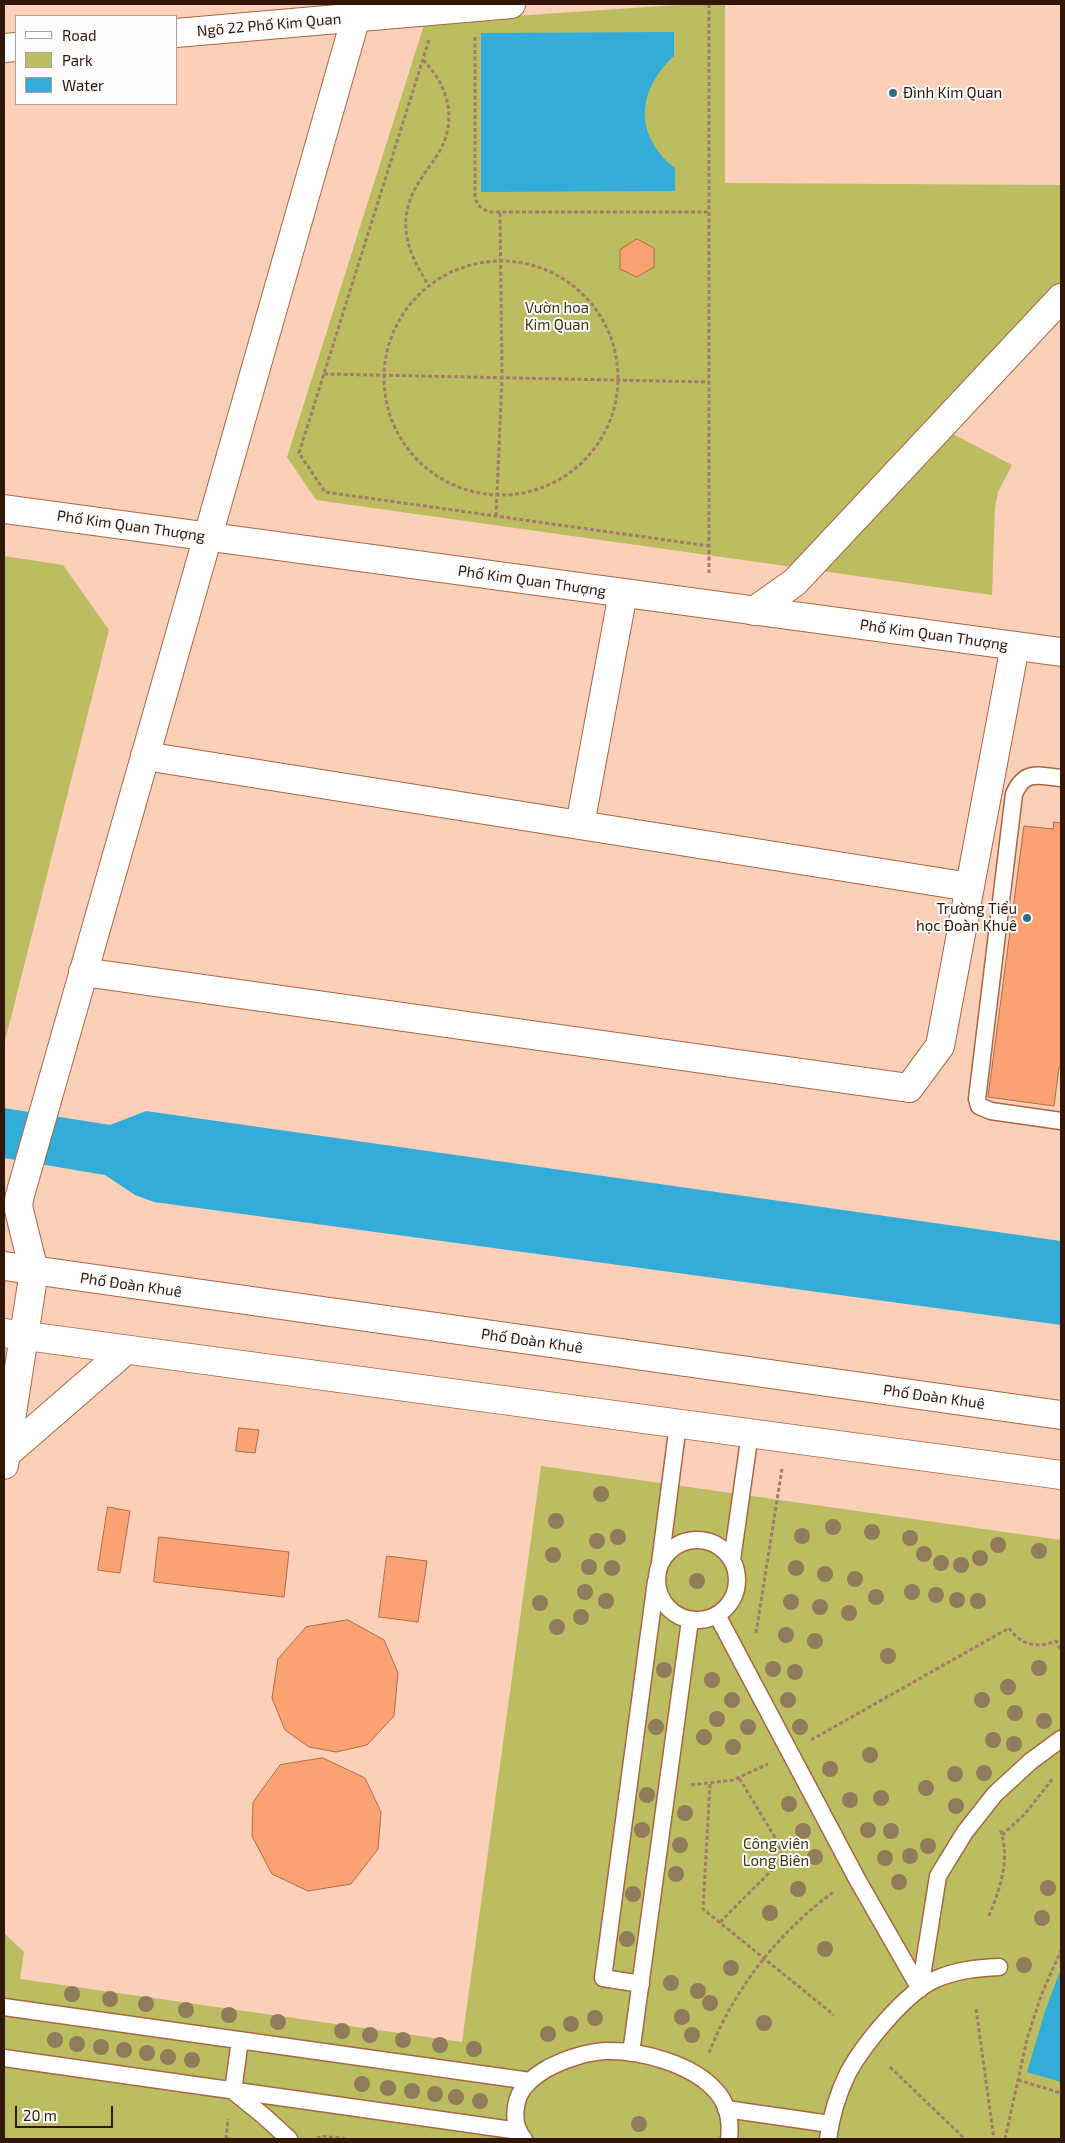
<!DOCTYPE html>
<meta charset="utf-8">
<style>
body{margin:0}
#map{position:relative;width:1065px;height:2143px;overflow:hidden;background:#fbcfb8;font-family:"Exo 2",sans-serif}
canvas{display:block}
.frame{position:absolute;inset:0;border:5px solid #321708;pointer-events:none}
.legend{position:absolute;left:15px;top:15px;width:162px;height:90px;box-sizing:border-box;background:#fbfbfb;border:1px solid #aba09a;margin:0;padding:6px 9px;list-style:none;font-size:15px;color:#321708}
.legend li{display:flex;align-items:center;gap:10px;height:25px}
.legend b{width:25px;border:1px solid #aba09a}
.scale{position:absolute;left:15px;top:2106px;width:98px;height:22px;box-sizing:border-box;border:2px solid #321708;border-top:0;padding-left:6px;font-size:15px;line-height:18px;white-space:nowrap;color:#321708;-webkit-text-stroke:4px #fbfbfb;paint-order:stroke}
</style>
<div id="map">
<canvas width="1065" height="2143"></canvas>
<div class="frame"></div>
<ul class="legend">
<li><b style="height:6px;background:#fff"></b>Road</li>
<li><b style="height:14px;background:#bcbc61"></b>Park</li>
<li><b style="height:14px;background:#34acda"></b>Water</li>
</ul>
<div class="scale">20 m</div>
</div>
<script>
const c = document.querySelector('canvas').getContext('2d');
c.lineJoin = 'round';
function fill(path, color) { c.fillStyle = color; c.fill(path, 'evenodd'); }
function stroke(path, color, width, dash) { c.strokeStyle = color; c.lineWidth = width; c.lineCap = dash ? 'butt' : 'round'; c.setLineDash(dash || []); c.stroke(path); }
function label(font, color, halo, rows, align = 'center') {
  c.font = font + ' "Exo 2",sans-serif'; c.lineWidth = 4; c.setLineDash([]); c.textBaseline = 'middle'; c.strokeStyle = halo; c.fillStyle = color; for (const [text, x, y, turn = 0] of rows) {
    c.save(); c.translate(x, y); c.rotate((+turn || 0) * Math.PI / 180); c.textAlign = isNaN(turn) ? turn : align; if (halo) c.strokeText(text, 0, 0); c.fillText(text, 0, 0); c.restore();
  }
}
const green = new Path2D(`
 M692,4H725V183L1061,185V288L932,423L1012,465L998,492L995,507L992,595L316,500L287,457L425,22Z
 M4,556L63,565L109,630L4,1045Z
 M541,1466L1061,1540V2139H4V1933L24,1952L20,1979L462,2042Z`);
const water = new Path2D(`
 M674,32V56C637,90 633,135 675,168V191L481,192V33Z
 M4,1108L110,1125L146,1111L1061,1241V1325L154,1202L135,1195L105,1175L4,1158Z
 M1061,1969V2082L1027,2072L1046,2008Z`);
const building = new Path2D(`
 M637,239L654,248V267L637,277L620,269V250Z
 M1054,822L1061,823V1067H1059L1054,1106L988,1097L1024,826L1053,829Z
 M239,1428L259,1430L255,1453L236,1451Z
 M108,1507L130,1511L120,1573L98,1570Z
 M159,1537L289,1552L284,1597L154,1582Z
 M387,1556L427,1561L418,1622L379,1617Z
 M348,1620L384,1640L398,1673L394,1716L367,1745L336,1752L309,1747L285,1730L272,1698L278,1659L306,1627Z
 M323,1758L365,1778L381,1812L378,1849L351,1884L308,1891L272,1874L252,1836L253,1802L280,1765Z`);
const path = new Path2D(`
 M709,4V573
 M475,37V197C477,206 481,209 490,212H709
 M429,40L299,453L325,492L709,546
 M423,60C449,86 458,121 438,154C427,171 413,186 408,207C400,236 414,262 429,286
 M384 378a117 117 0 1 1 234 0a117 117 0 1 1-234 0Z
 M324,374L709,382
 M496,516L502,378L500,212
 M756,1633L782,1469
 M811,1740L1009,1628C1021,1645 1037,1649 1056,1641L1061,1650
 M710,1784L703,1909L834,2015
 M691,1785L733,1780L768,1764
 M1002,1835L1025,1814L1053,1778
 M989,1916C1000,1888 1011,1859 1000,1829
 M720,1922L770,1872L782,1856L776,1839L739,1778
 M976,2009L994,2139
 M709,2053C733,1990 780,1930 835,1891
 M890,2067L965,2139
 M1018,2080L1061,2093
 M226,2139L228,2119
 M317,2139L321,2136L348,2139
 M1005,2139L1027,2039L1041,1996L1061,1950`);
const lane = new Path2D(`
 M1061,778C1038,776 1025,769 1014,794L977,1099L979,1106L991,1111L1061,1121
 M657 1580a40 40 0 1 1 80 0a40 40 0 1 1-80 0Z
 M732,1560L750,1433
 M660,1563L678,1424
 M717,1615L857,1879L920,1989
 M641,1984L603,1978L656,1581
 M920,1989L938,1876L965,1832L995,1794L1031,1761L1061,1739
 M4,2007L530,2081
 M240,2040L233,2091L265,2117L289,2139
 M631,2053L690,1620
 M4,2058L519,2131
 M726,2109L830,2124
 M524,2139C516,2130 514,2119 516,2107C518,2088 533,2077 548,2068C566,2059 586,2052 606,2051C640,2050 692,2064 715,2090C728,2103 731,2122 729,2139
 M828,2139C831,2118 838,2093 848,2073C863,2045 906,1992 936,1979C957,1970 977,1968 999,1967`);
const street = new Path2D(`
 M176,33L511,4
 M4,48L16,47
 M754,611L795,582L1061,298
 M145,756L970,887
 M580,825L623,593
 M83,972L909,1088L940,1046L1015,646`);
const secondary = new Path2D(`
 M4,509L1061,652
 M4,1465L34,1271L18,1206L20,1195C129,802 244,410 356,17`);
const primary = new Path2D(`
 M4,1266L1061,1415
 M4,1333L1061,1475
 M5,1455L126,1350`);
const trees = [
 [601,1494],
 [556,1521],
 [833,1527],
 [872,1532],
 [802,1536],
 [618,1537],
 [910,1538],
 [597,1541],
 [998,1545],
 [1039,1551],
 [924,1554],
 [553,1555],
 [980,1558],
 [941,1563],
 [961,1565],
 [589,1567],
 [612,1568],
 [796,1568],
 [825,1574],
 [855,1579],
 [697,1581],
 [585,1592],
 [912,1592],
 [936,1595],
 [876,1597],
 [957,1600],
 [606,1601],
 [978,1601],
 [791,1602],
 [540,1603],
 [820,1607],
 [849,1613],
 [581,1617],
 [557,1627],
 [786,1635],
 [815,1641],
 [888,1656],
 [1039,1668],
 [773,1669],
 [664,1670],
 [795,1672],
 [712,1680],
 [1008,1687],
 [732,1700],
 [788,1700],
 [982,1700],
 [1015,1713],
 [717,1719],
 [1044,1721],
 [656,1727],
 [748,1727],
 [800,1727],
 [704,1737],
 [993,1740],
 [1014,1744],
 [733,1747],
 [870,1755],
 [830,1769],
 [984,1773],
 [955,1774],
 [926,1788],
 [647,1795],
 [881,1798],
 [850,1800],
 [789,1804],
 [956,1806],
 [685,1813],
 [642,1830],
 [868,1830],
 [803,1831],
 [891,1831],
 [680,1845],
 [928,1846],
 [910,1856],
 [815,1857],
 [885,1858],
 [676,1874],
 [899,1882],
 [1048,1888],
 [798,1889],
 [633,1894],
 [770,1913],
 [1042,1918],
 [627,1939],
 [825,1949],
 [1024,1965],
 [731,1968],
 [671,1983],
 [698,1991],
 [72,1994],
 [110,1999],
 [710,2003],
 [146,2004],
 [186,2010],
 [229,2015],
 [682,2017],
 [595,2018],
 [278,2022],
 [764,2023],
 [571,2024],
 [342,2031],
 [548,2034],
 [370,2035],
 [692,2035],
 [55,2040],
 [403,2040],
 [77,2044],
 [440,2045],
 [101,2047],
 [474,2049],
 [124,2050],
 [147,2053],
 [168,2057],
 [192,2060],
 [362,2084],
 [388,2088],
 [412,2091],
 [435,2094],
 [456,2097],
 [480,2101],
 [639,2124]
];
const markers = [
 [893,93,5,"#316b84"],
 [1027,918,5,"#316b84"]
];
const streetNames = [
 ["Ngõ 22 Phố Kim Quan",269,25,-5],
 ["Phố Kim Quan Thượng",131,526,8],
 ["Phố Kim Quan Thượng",532,581,8],
 ["Phố Kim Quan Thượng",934,635,8],
 ["Phố Đoàn Khuê",131,1285,8],
 ["Phố Đoàn Khuê",532,1341,8],
 ["Phố Đoàn Khuê",934,1397,8]
];
const poiNames = [
 ["Đình Kim Quan",903,93],
 ["Trường Tiểu",1017,909,"right"],
 ["học Đoàn Khuê",1017,926,"right"]
];
const parkNames = [
 ["Vườn hoa",557,308],
 ["Kim Quan",557,325],
 ["Công viên",776,1844],
 ["Long Biên",776,1861]
];
fill(green, '#bcbc61');
fill(water, '#34acda');
fill(building, '#faa272');
stroke(building, '#ae6c48', 1);
stroke(lane, '#a86743', 19);
stroke(street, '#a86743', 30);
stroke(secondary, '#a86743', 30);
stroke(primary, '#a86743', 30);
stroke(path, '#a27d6a', 3, [4, 2.5]);
stroke(lane, '#fff', 16);
stroke(street, '#fff', 28);
stroke(secondary, '#fff', 28);
stroke(primary, '#fff', 28);
c.fillStyle = '#907c5a';
for (const [x, y] of trees) { c.beginPath(); c.arc(x, y, 8, 0, 2 * Math.PI); c.fill(); }
for (const [x, y, r, color] of markers) { const dot = new Path2D(); dot.arc(x, y, r, 0, 2 * Math.PI); c.fillStyle = color; c.fill(dot); stroke(dot, '#fbfbfb', 2); }
label('15px', '#321708', '#fbfbfb', streetNames);
label('15px', '#321708', '#fbfbfb', poiNames, 'left');
label('15px', '#39380e', '#fbfbfb', parkNames);
</script>
